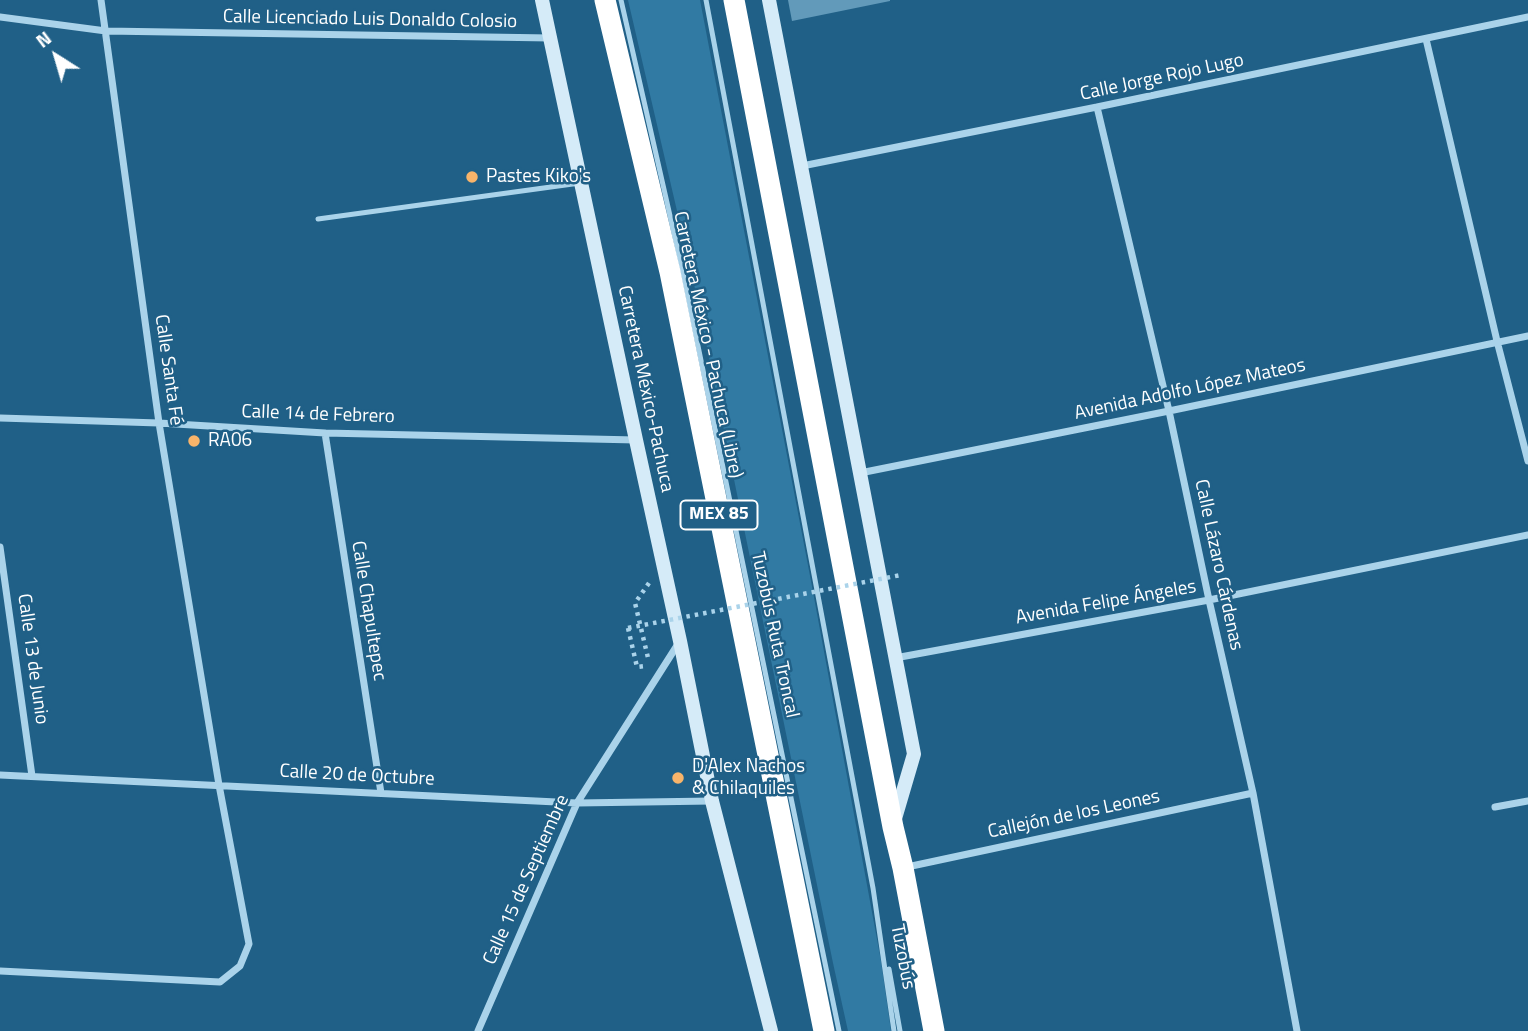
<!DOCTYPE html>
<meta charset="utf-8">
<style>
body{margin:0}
#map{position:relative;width:1528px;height:1031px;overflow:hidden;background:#206087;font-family:"Titillium Web",sans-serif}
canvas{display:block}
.north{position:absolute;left:21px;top:21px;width:70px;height:70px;-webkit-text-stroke:5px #206087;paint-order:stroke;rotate:323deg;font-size:19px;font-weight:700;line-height:28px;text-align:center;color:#fff}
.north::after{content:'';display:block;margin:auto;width:24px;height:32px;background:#fff;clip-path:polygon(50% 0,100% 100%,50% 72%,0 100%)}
</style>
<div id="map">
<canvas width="1528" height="1031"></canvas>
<div class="north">N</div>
</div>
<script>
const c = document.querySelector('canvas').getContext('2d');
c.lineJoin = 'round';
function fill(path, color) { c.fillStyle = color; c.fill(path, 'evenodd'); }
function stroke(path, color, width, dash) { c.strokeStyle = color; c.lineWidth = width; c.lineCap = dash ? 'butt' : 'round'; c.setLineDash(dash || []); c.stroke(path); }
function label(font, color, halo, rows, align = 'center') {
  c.font = font + ' "Titillium Web",sans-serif'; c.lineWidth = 5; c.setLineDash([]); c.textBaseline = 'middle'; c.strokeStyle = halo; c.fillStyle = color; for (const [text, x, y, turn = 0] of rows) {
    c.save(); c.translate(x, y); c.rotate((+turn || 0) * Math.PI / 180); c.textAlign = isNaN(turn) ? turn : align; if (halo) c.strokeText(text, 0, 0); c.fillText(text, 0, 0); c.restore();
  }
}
const green = new Path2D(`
 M628,0H700L811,581L881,961L891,1031H848L833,963L694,284Z`);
const building = new Path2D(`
 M788,0H890V1L792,21Z`);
const path = new Path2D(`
 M649,583L635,603L649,662
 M628,628L637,667L646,666`);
const lane = new Path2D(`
 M621,0L683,273L839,1031
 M706,0L873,888L894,1031
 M318,219L580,183
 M889,969L900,1031`);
const street = new Path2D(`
 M0,17L106,31L550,38
 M1426,39L1497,341L1528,461
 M1097,107L1169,411L1209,600L1253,793L1297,1031
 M802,166L1097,107L1528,17
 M0,418L159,423L325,433L636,440
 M325,433L381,793
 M860,473L1169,411L1528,336
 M0,547L32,776
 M895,658L1209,600L1528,535
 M0,775L577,803L712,801
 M1495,807L1528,801
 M907,867L1253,793
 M0,971L220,982L240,966L249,944L219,785L159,423L101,0
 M478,1031L577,803L678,644`);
const secondary = new Path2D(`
 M542,0L636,440L680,641L712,801L771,1031
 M769,0L914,754L894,822`);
const highway = new Path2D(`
 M605,0L670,272L824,1031
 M734,0L893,827L903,868L934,1031`);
const pathBridge = new Path2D(`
 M628,628L901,575`);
const markers = [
 [472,177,7,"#f8b46a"],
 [194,441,7,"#f8b46a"],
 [678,778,7,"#f8b46a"]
];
const shields = [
 [719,515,77]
];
const shieldNames = [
 ["MEX 85",719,515]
];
const streetNames = [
 ["Calle Licenciado Luis Donaldo Colosio",370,20,1],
 ["Calle Jorge Rojo Lugo",1162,78,-12],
 ["Carretera México - Pachuca (Libre)",707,345,78],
 ["Calle Santa Fé",168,370,82],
 ["Carretera México-Pachuca",645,389,78],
 ["Avenida Adolfo López Mateos",1190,390,-12],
 ["Calle 14 de Febrero",318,415,2],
 ["Calle Lázaro Cárdenas",1218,565,78],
 ["Avenida Felipe Ángeles",1106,603,-10],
 ["Calle Chapultepec",368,611,81],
 ["Tuzobús Ruta Troncal",774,635,78],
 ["Calle 13 de Junio",32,659,82],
 ["Calle 20 de Octubre",357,776,3],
 ["Callejón de los Leones",1074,815,-12],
 ["Calle 15 de Septiembre",527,880,-66],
 ["Tuzobús",902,957,79]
];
const poiNames = [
 ["Pastes Kiko's",486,177],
 ["RA06",208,441],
 ["D'Alex Nachos",692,767],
 ["& Chilaquiles",692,789]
];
fill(green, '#317aa3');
fill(building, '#629aba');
stroke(path, '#aad3ea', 4.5, [3.5, 5]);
stroke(lane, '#aad3ea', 5);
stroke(street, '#aad3ea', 7);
stroke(secondary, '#d5ebf8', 14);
stroke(highway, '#fff', 21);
stroke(pathBridge, '#aad3ea', 4.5, [3.5, 5]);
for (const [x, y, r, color] of markers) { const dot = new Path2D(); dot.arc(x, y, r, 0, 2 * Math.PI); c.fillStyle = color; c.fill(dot); stroke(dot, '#206087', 2.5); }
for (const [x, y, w] of shields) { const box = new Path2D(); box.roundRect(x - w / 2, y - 14.5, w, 29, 5); c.fillStyle = '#206087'; c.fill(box); stroke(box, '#fff', 2); }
label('bold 18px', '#fff', null, shieldNames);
label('19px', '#fff', '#206087', streetNames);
label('19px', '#fff', '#206087', poiNames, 'left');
</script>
